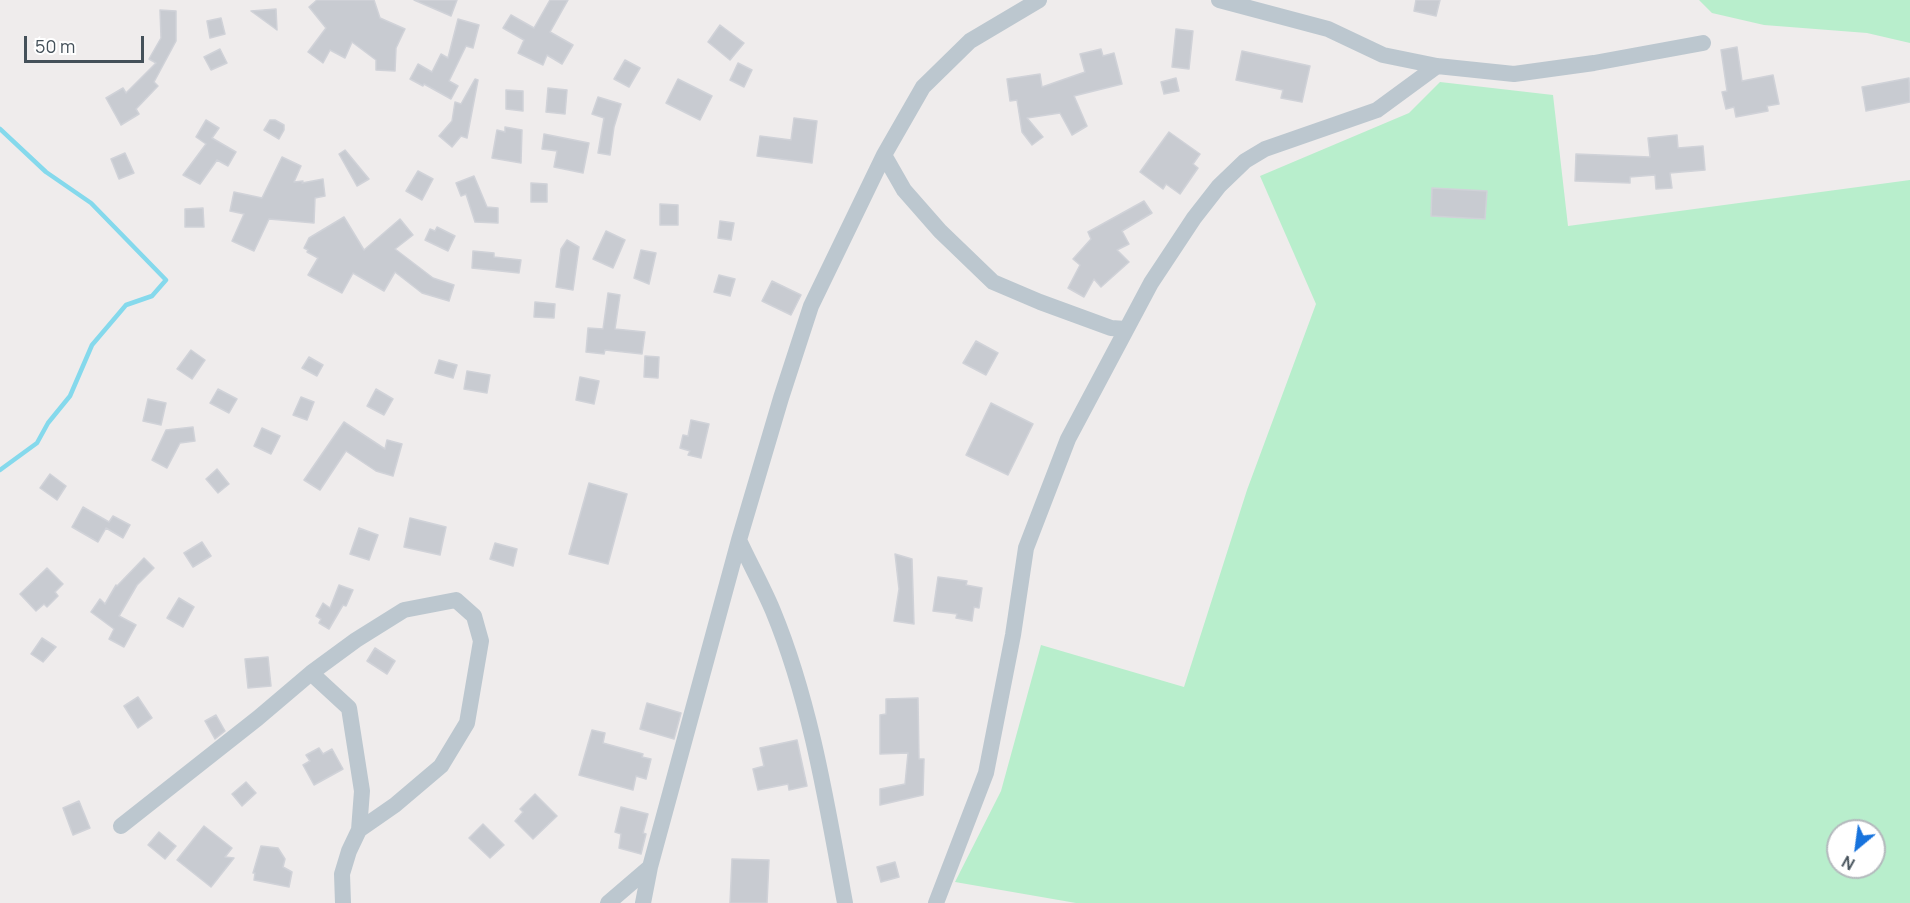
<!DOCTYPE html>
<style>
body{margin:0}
#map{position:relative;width:1910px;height:903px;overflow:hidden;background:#efecec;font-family:Manrope,sans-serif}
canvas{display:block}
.north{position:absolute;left:1826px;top:819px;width:60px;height:60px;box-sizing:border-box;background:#fff;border:2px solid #b4b9bd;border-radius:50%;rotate:209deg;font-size:16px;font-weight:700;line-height:24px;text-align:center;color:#445059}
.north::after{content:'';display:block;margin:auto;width:21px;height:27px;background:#1773dd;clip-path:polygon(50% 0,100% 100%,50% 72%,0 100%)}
.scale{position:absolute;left:24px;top:36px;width:120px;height:27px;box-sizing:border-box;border:3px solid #445059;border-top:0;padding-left:8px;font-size:18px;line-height:21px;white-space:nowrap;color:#445059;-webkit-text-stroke:4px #fff;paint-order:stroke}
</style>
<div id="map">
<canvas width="1910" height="903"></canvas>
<div class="north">N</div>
<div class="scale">50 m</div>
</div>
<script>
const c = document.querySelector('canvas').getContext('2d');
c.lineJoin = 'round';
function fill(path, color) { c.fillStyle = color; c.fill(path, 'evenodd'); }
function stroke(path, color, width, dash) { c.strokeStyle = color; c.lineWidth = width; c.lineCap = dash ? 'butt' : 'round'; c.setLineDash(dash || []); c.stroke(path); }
const green = new Path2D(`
 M1699,0H1910V43L1867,33L1764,25L1712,13Z
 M1440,82L1553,95L1568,226L1910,180V903H1076L955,882L1001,791L1041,645L1184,687L1247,490L1316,304L1260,176L1409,113ZM1838,831H1874V867H1838Z`);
const stream = new Path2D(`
 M0,129L46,172L91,203L166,280L152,296L126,305L92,345L70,396L48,423L37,443L0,470`);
const building = new Path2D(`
 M317,0H374L380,18L405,29L396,48L395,71L376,70V60L352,42L345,58L330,50L323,63L308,52L326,28L309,7Z
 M414,0H457L451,16Z
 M550,0H568L550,32L573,45L562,64L547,55L543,65L518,53L524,40L503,28L511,15L534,28Z
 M1416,0H1440L1436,16L1414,11Z
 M276,9L277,30L251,11Z
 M160,10L176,11V41L154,82L158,86L136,109L139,114L121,125L106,98L123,88L126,93L156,63L149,59L161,38Z
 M221,18L225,34L210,38L207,21Z
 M458,19L479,25L473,48L466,46L449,81L458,86L451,99L424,84L423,86L410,79L418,64L432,72L441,54L448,58Z
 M720,25L744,43L730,60L708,42Z
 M1176,29L1193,31L1189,69L1172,67Z
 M1737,47L1742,81L1773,75L1779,104L1767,106L1768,111L1736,117L1734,107L1726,109L1722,92L1727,91L1721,50Z
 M220,49L227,63L211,70L204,57Z
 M1101,49L1103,56L1114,53L1122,84L1074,96L1087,126L1072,135L1060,113L1027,118L1043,137L1032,145L1022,132L1017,100L1010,101L1007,79L1040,74L1042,87L1085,72L1080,54Z
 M1242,51L1310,66L1302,102L1281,98L1283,90L1236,80Z
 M625,60L640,68L629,87L614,79Z
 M738,63L752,70L744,87L730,80Z
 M1176,78L1179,91L1164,94L1161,82Z
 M1909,78L1910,102L1866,111L1862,87Z
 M475,79L478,80L467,138L461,136L452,147L439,136L452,121L455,102L461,104Z
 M678,79L712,96L700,120L666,103Z
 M548,88L567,90L565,114L546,112Z
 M506,90L523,91V111L506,109Z
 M598,97L621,104L614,127L610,155L598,153L604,118L592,114Z
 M794,118L817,121L812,163L757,156L760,136L791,140Z
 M206,120L219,128L212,138L236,152L228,166L217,160L200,184L183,175L206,144L196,137Z
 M270,120H275L284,125V130L279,139L264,130Z
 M505,127L522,130L521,163L492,158L497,130L505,132Z
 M1169,132L1200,154L1193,164L1198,168L1180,194L1166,184L1163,189L1140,172Z
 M544,134L589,143L583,173L554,167L557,151L542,149Z
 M1677,135L1678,148L1703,146L1705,170L1670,173L1672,188L1656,189L1655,175L1630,177V183L1575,181L1576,154L1650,157L1648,138Z
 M345,150L369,179L357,186L339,154Z
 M125,153L134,173L119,179L111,159Z
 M282,157L301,166L294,182L303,181L302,183L323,179L325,196L315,198L314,223L269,219L254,251L232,241L244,214L230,211L234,192L262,198Z
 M418,171L433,179L422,200L406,191Z
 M474,176L487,207L498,208V223L475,222L466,194L461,196L456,183Z
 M531,183L547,184V202H531Z
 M1432,188L1487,191L1485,219L1431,216Z
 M1144,201L1152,213L1122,231L1129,244L1117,250L1129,262L1101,287L1094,279L1084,297L1068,288L1080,265L1073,259L1091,239L1088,232Z
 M660,204L678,205V225H660Z
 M203,208L204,227H185V209Z
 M344,217L364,250L400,219L413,235L395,249L433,278L454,285L449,301L422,293L395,272L384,291L353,273L342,293L308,275L318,258L307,252L308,250L304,248L309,238Z
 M720,221L734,223L731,240L718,238Z
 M437,227L455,236L448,251L425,240L430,229L435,231Z
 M606,231L625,240L613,268L593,259Z
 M567,240L579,247L573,290L556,287L561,249Z
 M641,250L656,253L649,284L634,278Z
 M473,251L494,253V257L521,260L519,273L472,268Z
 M719,275L735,279L730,296L714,292Z
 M772,281L801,295L791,315L762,301Z
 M608,293L620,295L615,329L645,332L642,354L605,350L604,354L586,352L588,328L603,329Z
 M535,302L555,304L554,318L534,317Z
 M976,341L998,353L986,375L963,363Z
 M191,350L205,360L192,379L177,369Z
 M645,356L659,357L658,378L644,377Z
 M309,357L323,365L317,376L302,368Z
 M439,360L457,365L453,378L435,373Z
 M467,371L490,375L487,393L464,389Z
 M580,377L599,381L594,404L576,400Z
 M218,389L237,399L229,413L210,403Z
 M376,389L393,399L384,415L367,406Z
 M301,397L314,402L307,420L293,415Z
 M148,399L166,403L161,425L143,421Z
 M991,403L1033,424L1008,475L966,455Z
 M691,420L709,424L701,458L688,455L690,451L680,448L683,435L688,436Z
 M344,422L385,449L387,440L402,444L393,476L376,471L346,451L320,490L304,480Z
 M193,427L195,441L180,443L167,468L152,460L166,430Z
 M262,428L280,436L271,454L254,446Z
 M217,469L229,484L218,493L206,479Z
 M50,474L66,486L57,500L40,488Z
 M589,483L627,494L608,564L569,554Z
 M83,507L109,522L113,516L130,525L123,538L106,528L98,542L72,527Z
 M410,518L446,527L440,555L404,547Z
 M359,528L378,535L369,560L350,554Z
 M202,542L211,556L193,567L184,553Z
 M495,543L517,549L513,566L490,559Z
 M895,554L912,559L914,624L894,621L899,589Z
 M144,558L154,568L137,585L119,616L136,625L124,647L109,639L114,629L91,612L100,599L105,604L116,585L117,586Z
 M47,568L63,584L55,592L58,596L47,607L44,604L36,611L20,594Z
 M938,577L967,581L966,585L982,588L979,608L974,607L972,621L956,618L957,614L933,611Z
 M339,585L353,590L346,606L343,605L329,629L319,623L321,619L316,616L323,603L330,608Z
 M179,598L194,607L183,627L167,618Z
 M42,638L56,647L43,662L31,654Z
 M375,648L395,661L387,674L367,661Z
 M268,657L271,686L248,688L245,659Z
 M138,697L152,718L138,728L124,706Z
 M918,698L919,759H924L923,795L880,805V789L905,784L908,753L880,754V715L886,714V699Z
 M647,703L681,713L674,739L640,729Z
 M216,715L225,731L215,739L205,721Z
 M592,730L605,733L603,743L643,754L642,757L651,759L646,779L636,776L633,790L579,775Z
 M797,740L807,786L789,790L788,784L758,790L753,769L764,766L760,748Z
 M319,748L323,754L332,749L343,769L314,785L303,765L310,761L306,755Z
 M246,782L256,793L242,806L232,794Z
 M535,794L557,816L533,839L515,821L523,812L520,809Z
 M79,801L90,828L73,835L63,808Z
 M621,807L648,814L643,833L646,834L641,854L619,848L621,834L615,832Z
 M483,824L504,845L490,858L469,838Z
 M204,826L232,848L225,857L234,858L211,887L177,860Z
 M159,832L176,846L165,859L148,845Z
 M261,846L278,848L285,859L283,867L292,872L289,887L254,880L255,873H253Z
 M732,859L769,860L767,903H730Z
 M895,862L899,877L881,882L877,867Z`);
const minor = new Path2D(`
 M1219,0L1328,29L1383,55L1437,66L1514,74L1594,63L1703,43
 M884,155L904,190L940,231L993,282L1040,302L1111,328L1126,329
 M739,540C750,564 763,587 773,611C811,703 827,805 845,903
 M311,673L349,708L362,791L359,830
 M121,826L258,718L311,673L356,640L404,610L456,600L474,616L481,641L467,723L441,766L395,805L359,830L349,851L342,874L343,903
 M608,903L650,867
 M643,903L650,867L739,540L781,398L811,306L884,155L923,87L970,41L1039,0
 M936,903L986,773L1013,635L1026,548L1068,439L1151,283L1194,218L1219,186L1245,161L1265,149L1377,110L1437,66`);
fill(green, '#b8eecc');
stroke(stream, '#85d9ec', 4.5);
fill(building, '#c8cbd1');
stroke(building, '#d0d2d8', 1.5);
stroke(minor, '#bcc7cf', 16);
</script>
